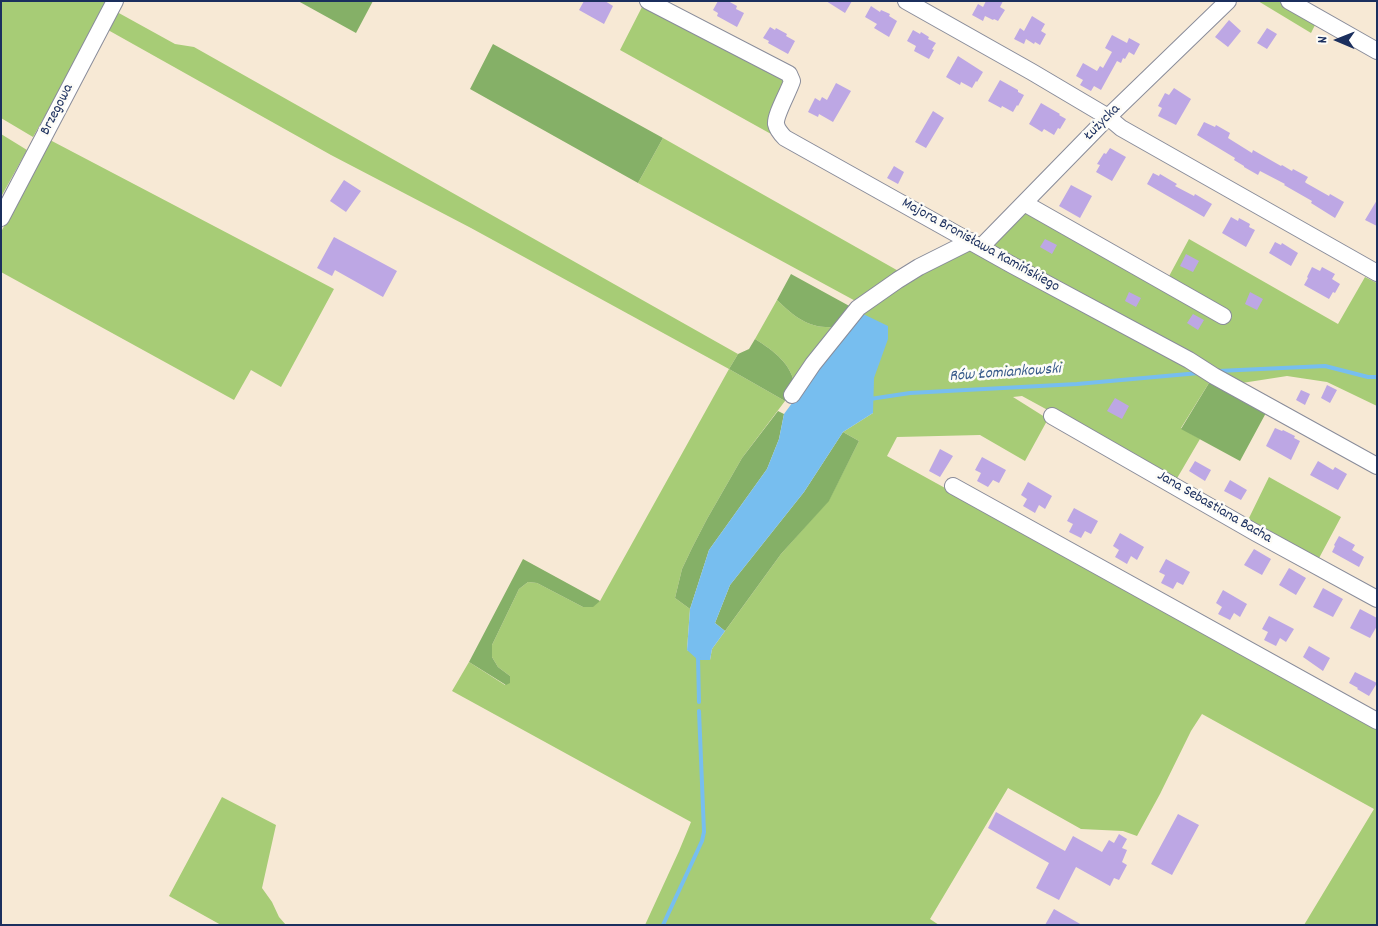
<!DOCTYPE html>
<meta charset="utf-8">
<style>
body{margin:0}
#map{position:relative;width:1378px;height:926px;overflow:hidden;background:#f7e9d5;font-family:Dekko,sans-serif}
canvas{display:block}
.frame{position:absolute;inset:0;border:2px solid #1b2f5e;pointer-events:none}
.north{position:absolute;left:1313px;top:15px;width:50px;height:50px;-webkit-text-stroke:4px #fdfcf7;paint-order:stroke;rotate:271deg;font-size:14px;font-weight:700;line-height:20px;text-align:center;color:#1b2f5e}
.north::after{content:'';display:block;margin:auto;width:18px;height:22px;background:#1b2f5e;clip-path:polygon(50% 0,100% 100%,50% 72%,0 100%)}
</style>
<div id="map">
<canvas width="1378" height="926"></canvas>
<div class="frame"></div>
<div class="north">N</div>
</div>
<script>
const c = document.querySelector('canvas').getContext('2d');
c.lineJoin = 'round';
function fill(path, color) { c.fillStyle = color; c.fill(path, 'evenodd'); }
function stroke(path, color, width, dash) { c.strokeStyle = color; c.lineWidth = width; c.lineCap = dash ? 'butt' : 'round'; c.setLineDash(dash || []); c.stroke(path); }
function label(font, color, halo, rows, align = 'center') {
  c.font = font + ' Dekko,sans-serif'; c.lineWidth = 5; c.setLineDash([]); c.textBaseline = 'middle'; c.strokeStyle = halo; c.fillStyle = color; for (const [text, x, y, turn = 0] of rows) {
    c.save(); c.translate(x, y); c.rotate((+turn || 0) * Math.PI / 180); c.textAlign = isNaN(turn) ? turn : align; if (halo) c.strokeText(text, 0, 0); c.fillText(text, 0, 0); c.restore();
  }
}
const green = new Path2D(`
 M1,1H110L33,137L1,118Z
 M1258,1H1278L1316,23L1311,33Z
 M642,7L723,47L783,79V91L769,115L771,134L620,50Z
 M117,12L175,44L194,47L738,354L729,369L785,401L742,458L707,519L692,548L682,569L675,598L690,609L687,650L710,660L712,649L781,554L829,500L859,441L843,432L873,413V378L879,362L859,312L910,276L971,245L1212,378L1181,428L1200,439L1176,480L1022,396L1013,397L1048,419L1025,461L980,435L897,437L887,456L1377,726V925H1304L1374,809L1202,714L1191,731L1160,794L1137,836L1123,831L1081,829L1008,788L930,919L939,925H645L679,851L691,822L452,691L469,662L505,685L510,676L498,667L492,657V645L519,589L528,582L537,583L583,607L600,601L729,369L471,228L331,155L108,30Z
 M1,134L27,150L1,197Z
 M663,138L902,273L861,304L638,183Z
 M50,140L334,289L281,387L251,370L234,400L1,272V232Z
 M1022,210L1228,322L1232,317L1167,280L1189,239L1338,324L1365,277L1377,283V406L1327,382L1287,376L1242,383L995,249V237Z
 M777,300C796,318 809,329 836,327L795,387C792,364 774,351 755,339Z
 M1269,477L1341,517L1318,560L1248,520Z
 M222,797L276,825L262,888L272,902L279,917L286,925H221L169,896Z`);
const forest = new Path2D(`
 M298,1H373L356,33Z
 M493,44L663,138L638,183L470,89Z
 M791,274L853,308L836,327C809,329 796,318 777,300Z
 M755,339C774,351 792,364 795,387L785,401L729,369L738,354L749,349Z
 M1212,378L1267,411L1240,461L1181,429Z
 M778,411L784,414L779,439L767,469L709,550L690,609L675,598L682,569L692,548L707,519L742,458Z
 M843,432L859,441L829,501L781,554L725,631L715,623L730,585L804,492Z
 M523,559L600,601L593,607H583L537,583L528,582L519,589L492,645V657L498,667L510,676V683L506,685L469,662Z`);
const water = new Path2D(`
 M859,312L888,326V339L874,378L873,413L843,432L804,492L730,585L715,623L725,631L712,649L710,660H698L687,650L690,609L709,550L767,469L779,439L784,414Z`);
const stream = new Path2D(`
 M1218,371L1325,366L1368,377H1377
 M870,399L910,393L1077,384L1199,373
 M698,656L699,702
 M663,925L702,841L704,832L699,711`);
const building = new Path2D(`
 M584,1H605L613,6L604,24L579,10Z
 M718,1H728L737,6L736,9L744,13L737,27L717,16L718,13L713,10Z
 M826,1H852L845,13Z
 M986,1H1003L1000,7L1005,10L998,21L994,19L993,20L985,16L983,21L972,15L978,4L983,7Z
 M871,6L880,12L881,10L890,14L889,16L897,21L889,37L874,28L877,24L865,17Z
 M1032,16L1045,24L1041,31L1046,34L1040,45L1035,42L1034,44L1026,39L1024,44L1014,39L1020,28L1024,31Z
 M1229,20L1241,31L1228,47L1215,37Z
 M770,27L775,30L776,28L787,34L786,36L795,41L788,54L768,43L769,41L763,38Z
 M1267,28L1277,34L1267,49L1257,43Z
 M913,30L920,34L921,32L929,37L928,39L936,43L932,49L934,50L929,59L914,51L916,46L907,41Z
 M1112,35L1127,43L1129,38L1140,44L1134,55L1129,52L1125,59L1123,58L1121,63L1117,61L1101,90L1094,86L1091,91L1080,85L1083,80L1076,76L1083,63L1097,71L1100,66L1103,68L1112,52L1105,48Z
 M958,56L983,72L977,82L976,81L972,88L961,82L960,85L946,77Z
 M1000,80L1018,90V92L1024,95L1018,106L1017,105L1013,112L1002,106L1001,108L988,101Z
 M836,83L851,91L833,122L819,114L818,117L808,112L815,98L820,101L822,97L827,100Z
 M1174,88L1191,99L1176,125L1158,116L1162,108L1158,106L1165,93L1169,95Z
 M1041,103L1060,114L1059,115L1066,119L1060,129L1058,128L1054,135L1044,129L1042,132L1029,124Z
 M933,111L944,118L926,148L915,142Z
 M1204,122L1215,127L1216,125L1230,133L1228,138L1252,153L1253,150L1281,166L1282,165L1292,171L1293,169L1308,177L1305,182L1306,183L1329,196L1330,194L1344,202L1335,218L1311,203L1312,201L1284,185L1285,184L1260,171L1258,175L1244,167V166L1234,160L1235,158L1197,135Z
 M1110,148L1126,157L1112,181L1096,172L1100,165L1097,164L1104,153L1106,154Z
 M894,166L904,172L898,184L887,178Z
 M1153,173L1159,176L1160,174L1177,184L1175,186L1194,196L1195,194L1212,204L1204,217L1147,184Z
 M344,180L361,191L346,212L330,201Z
 M1071,185L1092,196L1080,218L1059,206Z
 M1377,200V226L1365,220Z
 M1231,217L1238,221L1239,218L1250,224L1249,227L1255,230L1246,247L1222,233Z
 M334,237L397,271L383,297L335,270L332,276L317,268Z
 M1045,239L1057,245L1052,254L1040,247Z
 M1275,242L1281,245L1282,243L1298,253L1291,266L1269,253Z
 M1186,254L1199,261L1193,272L1180,266Z
 M1312,267L1320,271L1322,267L1335,274L1332,279L1340,284L1335,293L1333,292L1329,299L1304,285L1308,278L1307,277Z
 M1129,292L1141,298L1136,307L1125,301Z
 M1250,292L1263,299L1257,310L1245,304Z
 M1193,314L1204,320L1198,330L1187,323Z
 M1327,385L1337,390L1330,403L1321,398Z
 M1301,390L1310,394L1305,405L1296,400Z
 M1115,398L1129,406L1122,419L1107,411Z
 M1275,428L1282,431L1283,430L1295,436L1294,438L1300,441L1291,460L1266,446Z
 M940,449L953,456L940,477L929,471Z
 M982,457L1006,470L999,483L993,480L988,487L977,481L981,473L975,470Z
 M1195,461L1211,470L1205,481L1189,471Z
 M1318,461L1333,470L1335,467L1347,474L1338,490L1310,475Z
 M1230,480L1247,490L1241,500L1224,491Z
 M1028,482L1052,496L1045,509L1039,505L1035,513L1023,506L1027,499L1021,495Z
 M1074,508L1098,521L1091,534L1085,531L1081,538L1069,532L1073,524L1067,521Z
 M1120,533L1144,547L1137,560L1131,556L1127,564L1115,557L1119,550L1113,546Z
 M1339,536L1355,545L1352,550L1364,557L1359,567L1332,552L1335,546L1334,545Z
 M1254,549L1271,559L1262,575L1244,565Z
 M1166,559L1190,572L1183,585L1177,582L1173,589L1161,583L1165,575L1159,572Z
 M1289,568L1306,578L1296,595L1279,585Z
 M1323,588L1343,599L1333,617L1313,607Z
 M1223,590L1247,604L1240,617L1234,613L1230,620L1218,614L1222,607L1216,603Z
 M1360,609L1377,618V626L1370,638L1350,628Z
 M1269,616L1294,629L1286,642L1280,638L1276,646L1264,640L1268,632L1262,629Z
 M1309,646L1330,658L1323,671L1303,657Z
 M1355,672L1377,683L1369,696L1357,689L1358,688L1349,683Z
 M996,812L1065,851L1073,836L1102,852L1109,840L1114,843L1119,834L1127,839L1122,848L1127,850L1122,862L1127,865L1119,880L1114,878L1110,886L1076,867L1059,900L1036,888L1049,863L988,828Z
 M1178,814L1199,825L1172,875L1151,864Z
 M1054,909L1082,925H1045Z`);
const minor = new Path2D(`
 M648,1L789,74L792,81C789,91 775,115 776,124C777,129 781,134 785,138L1012,265L1189,360L1214,376L1377,466
 M906,1L1032,72L1108,117L1121,128L1377,273
 M1289,1L1377,51
 M1024,203L1223,316
 M1,218L115,1
 M981,247L1108,117L1228,1
 M792,395L813,364L858,308L898,280L919,267L971,241
 M1052,416L1256,533L1377,599
 M953,486L1377,721`);
const streetNames = [
 ["Brzegowa",58,110,-63],
 ["Łużycka",1103,123,-45],
 ["Majora Bronisława Kamińskiego",980,246,29],
 ["Jana Sebastiana Bacha",1214,508,30]
];
const waterNames = [
 ["Rów Łomiankowski",1005,374,-4]
];
fill(green, '#a7cc76');
fill(forest, '#85b067');
fill(water, '#77beef');
stroke(stream, '#77beef', 4);
fill(building, '#bda7e4');
stroke(minor, '#898c9a', 18);
stroke(minor, '#fff', 16);
label('15px', '#1b2f5e', '#fdfcf7', streetNames);
label('italic 16px', '#375a8a', '#fdfcf7', waterNames);
</script>
